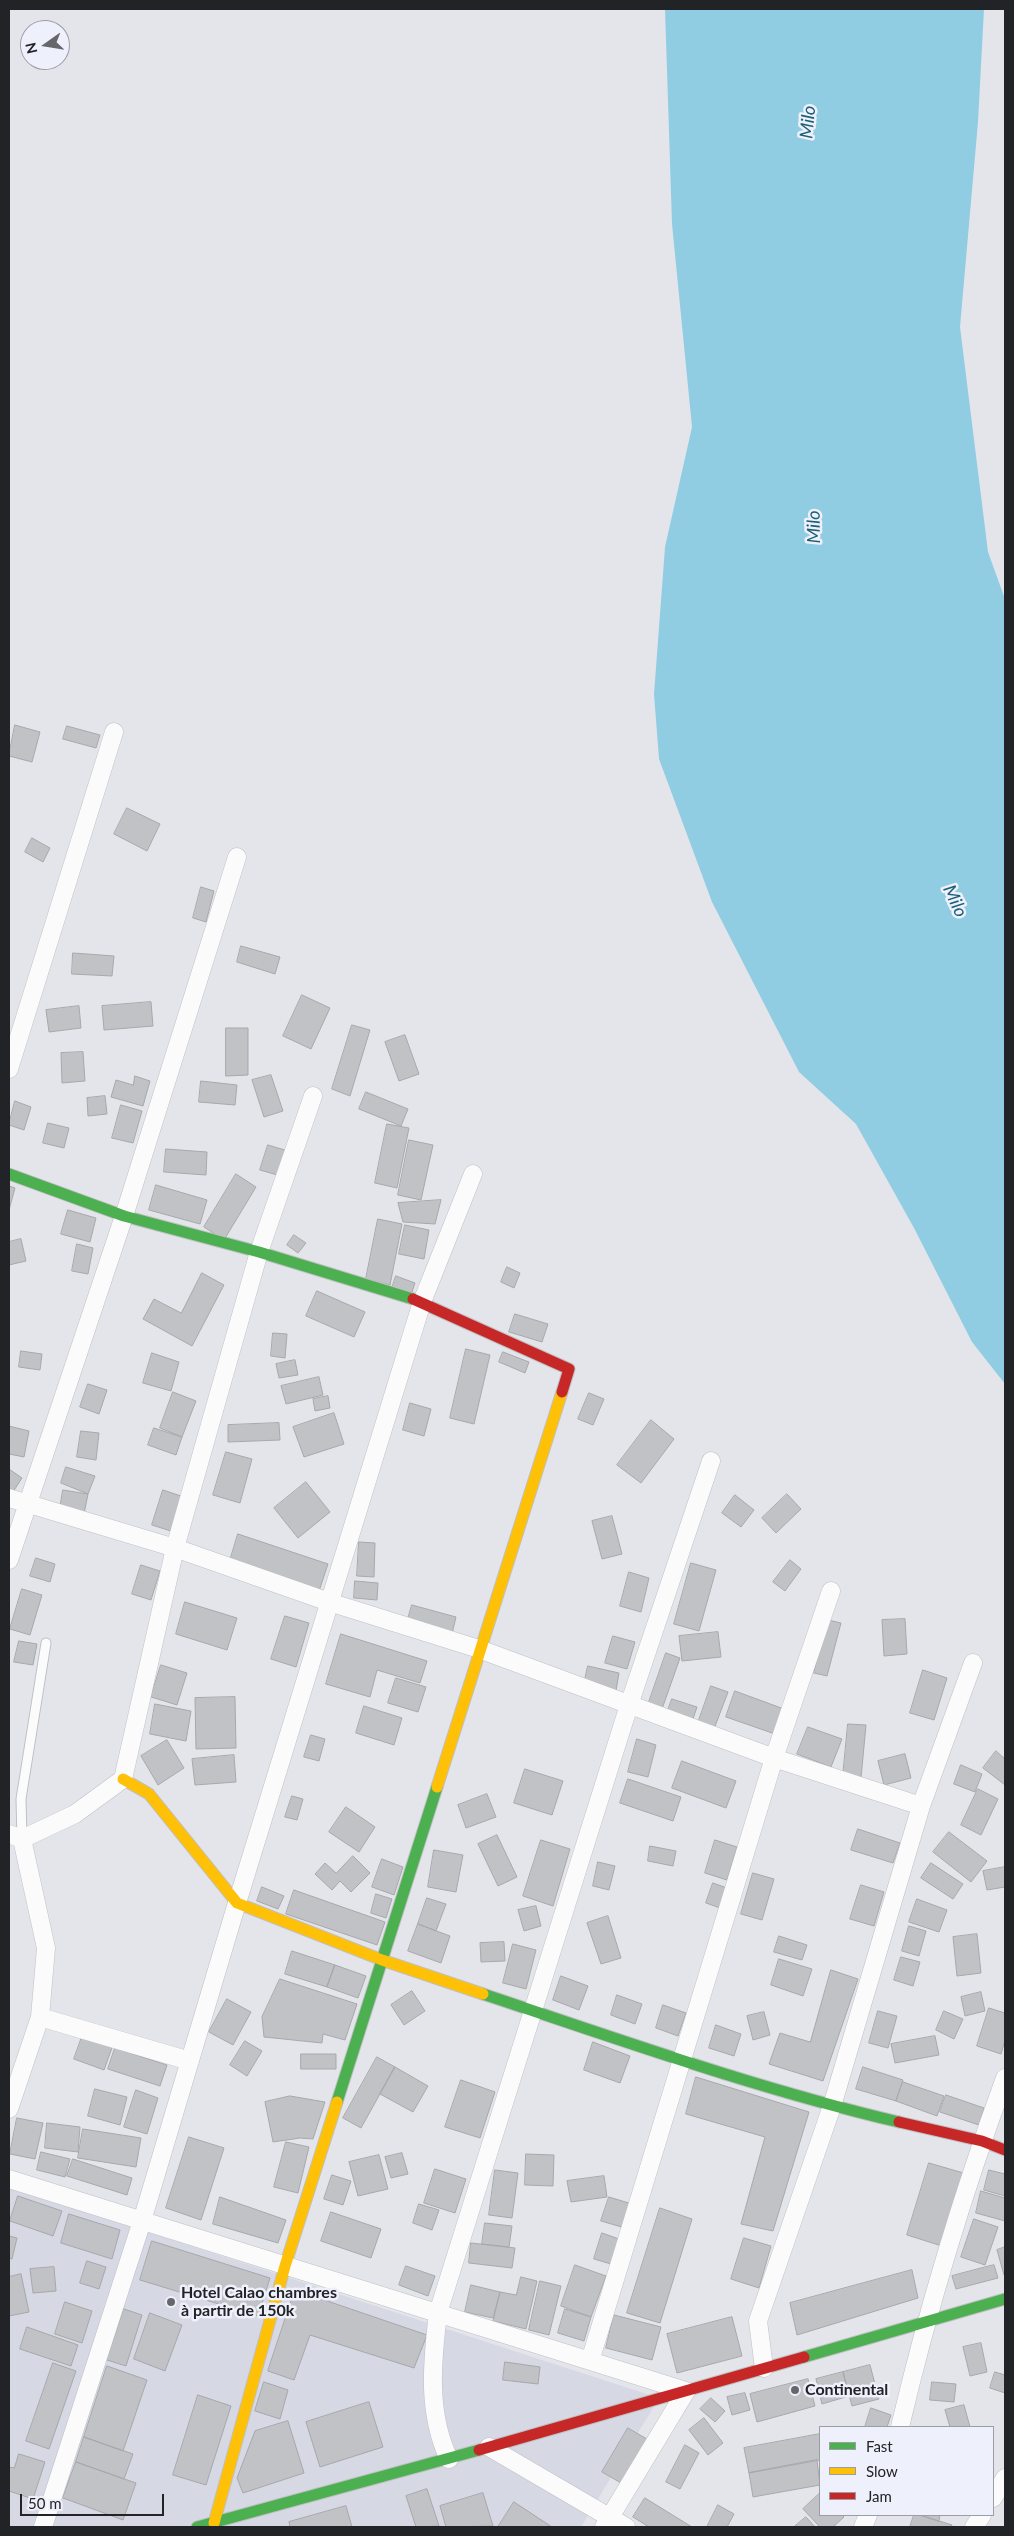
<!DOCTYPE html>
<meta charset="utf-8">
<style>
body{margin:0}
#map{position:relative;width:1014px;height:2536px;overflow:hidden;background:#e4e5ea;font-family:Lato,sans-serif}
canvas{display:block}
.frame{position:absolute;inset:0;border:10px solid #222326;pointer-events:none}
.legend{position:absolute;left:819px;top:2426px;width:175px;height:90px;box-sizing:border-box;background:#eef0fb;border:1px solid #9c9ea6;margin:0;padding:6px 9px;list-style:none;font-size:15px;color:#222326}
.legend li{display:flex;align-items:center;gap:10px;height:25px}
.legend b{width:25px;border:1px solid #9c9ea6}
.north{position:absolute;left:20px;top:20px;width:50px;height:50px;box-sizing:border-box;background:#eef0fb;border:1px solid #9c9ea6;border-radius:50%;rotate:257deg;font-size:14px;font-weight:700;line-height:20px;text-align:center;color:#222326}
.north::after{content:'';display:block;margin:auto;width:18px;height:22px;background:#66676b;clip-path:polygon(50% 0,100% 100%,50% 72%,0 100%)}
.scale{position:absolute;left:20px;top:2494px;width:144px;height:22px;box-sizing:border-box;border:2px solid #222326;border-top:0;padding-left:6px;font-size:15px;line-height:18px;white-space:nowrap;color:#222326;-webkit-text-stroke:4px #eef0fb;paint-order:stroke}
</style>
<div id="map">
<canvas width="1014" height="2536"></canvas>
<div class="frame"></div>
<ul class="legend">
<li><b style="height:6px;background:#4caf50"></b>Fast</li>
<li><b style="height:6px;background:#ffc107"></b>Slow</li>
<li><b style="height:6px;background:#c62828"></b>Jam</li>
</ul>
<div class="north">N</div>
<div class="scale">50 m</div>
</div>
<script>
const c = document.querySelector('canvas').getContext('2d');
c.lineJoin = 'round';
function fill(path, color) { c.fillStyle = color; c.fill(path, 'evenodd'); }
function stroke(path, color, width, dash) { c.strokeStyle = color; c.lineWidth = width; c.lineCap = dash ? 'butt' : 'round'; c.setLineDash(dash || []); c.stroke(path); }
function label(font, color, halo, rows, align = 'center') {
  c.font = font + ' Lato,sans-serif'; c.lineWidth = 5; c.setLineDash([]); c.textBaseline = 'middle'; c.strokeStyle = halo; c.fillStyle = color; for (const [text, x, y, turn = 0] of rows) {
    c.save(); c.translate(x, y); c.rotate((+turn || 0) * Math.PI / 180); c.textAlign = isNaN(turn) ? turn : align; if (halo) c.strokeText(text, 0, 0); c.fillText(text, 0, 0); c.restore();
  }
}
const built = new Path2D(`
 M9,2187L659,2398L581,2527H9Z`);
const water = new Path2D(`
 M665,9H984L978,122L960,327L988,552L1005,599V1384L972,1342L914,1228L856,1124L799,1072L712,902L659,759L654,694L665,547L692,427L672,224Z`);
const building = new Path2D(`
 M15,725L40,732L32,762L9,756Z
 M67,726L100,735L96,748L63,739Z
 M127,808L160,824L147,851L114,834Z
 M32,838L50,848L43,862L25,852Z
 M201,887L214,891L206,922L193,918Z
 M241,946L280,957L275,974L237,962Z
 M73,953L114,956L112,976L72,974Z
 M302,995L330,1008L311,1049L283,1036Z
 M151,1002L153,1026L104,1030L102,1006Z
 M79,1006L81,1028L49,1032L46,1010Z
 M352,1025L370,1030L350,1096L332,1089Z
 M226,1028H248V1075L226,1076Z
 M405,1035L419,1074L399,1081L385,1042Z
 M83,1052L85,1081L62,1083L61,1053Z
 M271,1075L283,1111L264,1117L252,1080Z
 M135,1076L150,1081L143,1106L111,1097L116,1080L133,1085Z
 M201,1081L237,1085L235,1105L199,1102Z
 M366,1092L408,1109L401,1126L359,1109Z
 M105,1096L107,1114L88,1116L87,1098Z
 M15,1101L31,1107L24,1130L9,1125Z
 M121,1105L142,1111L133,1143L112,1138Z
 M48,1123L69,1128L64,1148L43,1143Z
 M387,1124L409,1128L397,1188L375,1183Z
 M409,1140L433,1145L421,1200L398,1195Z
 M268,1145L288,1151L281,1176L260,1170Z
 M166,1149L207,1152L206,1175L164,1172Z
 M236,1174L256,1187L224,1240L204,1227Z
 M156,1185L207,1200L200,1224L149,1210Z
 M9,1186L15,1188L9,1210Z
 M441,1200L435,1224L403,1222L398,1203Z
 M68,1210L96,1218L90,1242L61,1234Z
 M378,1219L402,1224L390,1285L366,1279Z
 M405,1225L429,1230L424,1259L399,1254Z
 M294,1235L306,1243L298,1253L287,1245Z
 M21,1239L26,1261L9,1265V1242Z
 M77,1244L93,1248L88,1274L72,1271Z
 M507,1267L520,1273L514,1288L501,1282Z
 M202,1273L224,1285L192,1346L143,1319L154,1299L181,1313Z
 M396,1276L415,1283L411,1295L392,1288Z
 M317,1291L365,1312L354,1337L306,1316Z
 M515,1314L548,1324L542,1342L509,1332Z
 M273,1333L287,1334L285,1358L271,1356Z
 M466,1349L490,1355L474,1424L450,1418Z
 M21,1351L42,1354L40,1370L19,1367Z
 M503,1352L529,1362L525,1373L499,1362Z
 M152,1353L179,1362L171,1391L143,1383Z
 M295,1360L298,1375L279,1378L276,1364Z
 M319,1377L323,1395L286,1404L281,1386Z
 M88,1384L107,1390L99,1414L80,1407Z
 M173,1392L196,1401L182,1437L160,1428Z
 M589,1393L604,1399L593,1425L578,1419Z
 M328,1396L330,1408L315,1411L313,1399Z
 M410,1403L431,1409L424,1436L403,1430Z
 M334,1413L344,1444L304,1457L293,1427Z
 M651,1420L674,1439L641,1483L617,1465Z
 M279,1423L280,1440L228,1442V1425Z
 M9,1426L29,1431L24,1457L9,1454Z
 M154,1428L182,1437L176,1455L148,1445Z
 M81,1431L99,1433L96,1460L77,1457Z
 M226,1452L252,1459L240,1503L213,1495Z
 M66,1467L95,1476L88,1494L61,1483Z
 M9,1469L22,1478L11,1495L9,1494Z
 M306,1482L330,1512L298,1538L274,1508Z
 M63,1490L88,1494L84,1514L60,1509Z
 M163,1490L184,1497L174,1532L152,1525Z
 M787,1494L801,1509L776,1533L762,1518Z
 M735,1495L754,1510L741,1527L722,1513Z
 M612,1516L622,1554L602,1559L592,1521Z
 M238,1534L328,1564L318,1594L229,1564Z
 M359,1542L375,1543L374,1577L357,1576Z
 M36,1558L55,1564L50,1582L30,1576Z
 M790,1560L801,1569L785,1591L773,1582Z
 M691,1563L716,1570L699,1631L674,1624Z
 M141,1565L160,1571L151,1600L132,1594Z
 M629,1572L649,1578L641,1612L620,1606Z
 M355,1581L378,1583L377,1600L354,1598Z
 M22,1589L42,1595L30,1635L10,1629Z
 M185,1602L237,1618L227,1650L176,1634Z
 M412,1605L456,1617L451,1638L406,1626Z
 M285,1616L309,1623L296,1667L271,1659Z
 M905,1619L907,1654L884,1656L882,1620Z
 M828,1620L841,1623L827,1676L814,1673Z
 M718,1632L721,1657L682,1661L679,1636Z
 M341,1634L427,1661L420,1683L377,1670L370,1697L326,1684Z
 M613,1636L635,1642L627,1669L605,1663Z
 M19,1641L37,1644L33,1665L14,1662Z
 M666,1653L680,1658L662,1709L648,1705Z
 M161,1665L187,1673L177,1705L151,1697Z
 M588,1666L619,1673L616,1691L584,1684Z
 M923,1670L947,1678L934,1720L910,1713Z
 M396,1678L426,1687L418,1712L388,1703Z
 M711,1686L728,1692L714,1729L698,1723Z
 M735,1691L784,1709L775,1734L726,1717Z
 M235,1697L236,1748L196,1749L195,1698Z
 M672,1699L697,1707L692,1722L667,1713Z
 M155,1704L191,1711L186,1741L150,1734Z
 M364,1706L402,1718L394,1745L356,1733Z
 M848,1724L866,1725L861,1778L843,1776Z
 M808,1727L842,1739L831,1767L797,1754Z
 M311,1735L325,1739L319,1761L304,1757Z
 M637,1739L656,1745L648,1777L628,1772Z
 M167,1740L184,1768L158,1785L141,1756Z
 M996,1751L1005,1759V1785L983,1768Z
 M905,1754L911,1778L884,1785L878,1761Z
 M234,1755L236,1782L195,1785L192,1759Z
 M682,1761L736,1781L726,1808L672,1788Z
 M961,1765L982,1774L975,1792L954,1784Z
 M525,1769L563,1781L552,1815L514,1803Z
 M628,1779L681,1797L673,1821L620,1803Z
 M978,1789L998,1799L981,1835L961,1825Z
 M487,1794L496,1817L466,1828L458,1805Z
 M292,1796L303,1799L297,1820L285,1817Z
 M346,1807L375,1827L359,1852L329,1832Z
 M858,1829L900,1843L893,1863L851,1850Z
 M949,1832L987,1861L971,1882L933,1852Z
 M497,1835L517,1877L498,1886L478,1844Z
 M541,1840L570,1849L553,1906L523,1896Z
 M715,1840L737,1847L727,1880L705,1873Z
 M650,1846L676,1851L673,1866L648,1861Z
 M434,1850L463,1855L456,1892L428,1887Z
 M353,1856L370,1873L351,1892L340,1881L332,1890L315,1874L325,1863L336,1873Z
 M382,1859L403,1867L394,1895L372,1887Z
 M598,1862L615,1866L609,1890L593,1886Z
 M931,1863L963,1884L953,1899L921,1878Z
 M1005,1867V1887L987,1890L983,1871Z
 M753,1873L774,1879L762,1920L741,1914Z
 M713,1883L727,1888L720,1908L706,1903Z
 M861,1885L884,1892L874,1926L850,1919Z
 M262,1887L284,1896L278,1909L257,1901Z
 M294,1890L385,1922L377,1945L286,1914Z
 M376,1894L392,1899L386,1918L371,1913Z
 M427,1898L446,1904L436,1931L418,1924Z
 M917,1899L947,1910L939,1932L909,1922Z
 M536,1906L541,1926L524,1931L518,1910Z
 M608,1916L621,1958L601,1964L587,1923Z
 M418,1924L450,1936L441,1963L408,1951Z
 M909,1926L926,1931L919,1956L902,1951Z
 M977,1934L981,1973L957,1976L953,1937Z
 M779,1936L807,1945L802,1960L774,1952Z
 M504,1942L505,1961L481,1962L480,1943Z
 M513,1944L536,1950L526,1989L503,1983Z
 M292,1951L335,1965L327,1987L285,1974Z
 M901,1957L920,1962L913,1986L894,1980Z
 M779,1959L812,1969L803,1996L771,1985Z
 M335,1965L366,1976L358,1998L327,1987Z
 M831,1970L858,1979L823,2081L769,2064L780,2033L810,2042Z
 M561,1976L588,1986L579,2010L553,2000Z
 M280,1979L357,2004L345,2040L323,2034L322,2043L264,2037L262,2017Z
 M412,1991L425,2011L404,2025L391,2005Z
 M981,1992L985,2011L965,2016L961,1997Z
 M617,1995L642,2004L635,2024L611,2015Z
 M227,1999L251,2012L233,2045L209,2032Z
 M663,2005L686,2013L678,2036L656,2028Z
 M989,2008L1005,2013V2040L1001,2054L977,2046Z
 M878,2011L897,2016L888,2048L869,2043Z
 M944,2011L963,2019L954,2039L936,2030Z
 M764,2012L770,2035L753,2040L747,2016Z
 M716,2025L741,2034L734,2056L709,2048Z
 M83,2034L113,2045L104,2070L74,2059Z
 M935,2036L939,2055L895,2063L891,2044Z
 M245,2041L262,2051L247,2076L230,2065Z
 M593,2042L630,2056L620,2083L584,2070Z
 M115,2048L167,2065L160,2086L108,2069Z
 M301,2054H336V2069H301Z
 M377,2057L395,2067L361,2128L343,2118Z
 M395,2067L428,2086L413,2112L380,2094Z
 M863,2067L903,2080L896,2101L856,2089Z
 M696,2077L809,2112L773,2231L741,2224L765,2137L686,2114Z
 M461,2080L495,2092L480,2138L445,2127Z
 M903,2082L944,2096L937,2116L896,2101Z
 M95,2089L127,2097L120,2125L88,2116Z
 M136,2090L158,2098L147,2134L124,2127Z
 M946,2095L984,2108L979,2125L940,2112Z
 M290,2096L325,2102L313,2139L300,2138L273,2142L265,2102Z
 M17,2118L43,2123L35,2159L10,2154Z
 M47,2123L80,2127L78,2152L45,2148Z
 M83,2129L141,2138L136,2167L78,2158Z
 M189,2137L224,2148L201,2220L166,2208Z
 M286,2142L309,2147L298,2193L274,2187Z
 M41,2152L70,2159L65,2177L37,2170Z
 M402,2153L408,2174L391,2178L385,2157Z
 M526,2154L554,2155L553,2186L525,2185Z
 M379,2155L388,2189L358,2196L349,2162Z
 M73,2159L132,2178L127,2195L67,2176Z
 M929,2163L967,2174L945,2247L907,2235Z
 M435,2169L466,2179L455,2213L424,2203Z
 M495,2170L518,2173L512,2218L489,2215Z
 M989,2170L1005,2174V2196L984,2190Z
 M332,2175L351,2181L343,2205L324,2199Z
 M604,2176L607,2197L571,2202L567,2181Z
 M981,2191L1005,2198V2221L976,2213Z
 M18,2196L62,2211L53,2236L10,2221Z
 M220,2197L286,2220L278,2243L213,2224Z
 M609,2197L632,2204L625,2228L601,2221Z
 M419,2204L439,2210L432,2230L413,2223Z
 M660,2208L692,2219L660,2323L627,2313Z
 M331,2212L381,2229L371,2258L321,2241Z
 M69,2214L120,2230L112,2259L61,2243Z
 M974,2219L998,2227L985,2265L961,2257Z
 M485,2223L512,2226L509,2247L482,2244Z
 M602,2233L619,2239L611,2264L594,2259Z
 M9,2236L17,2238L12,2259L9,2258Z
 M744,2238L771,2246L759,2288L731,2279Z
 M152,2241L270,2278L258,2316L140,2280Z
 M471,2243L515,2248L512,2268L469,2263Z
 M1005,2247V2275H1004L997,2250Z
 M87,2261L106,2267L99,2289L80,2283Z
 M575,2265L606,2276L591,2317L561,2306Z
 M994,2265L998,2278L956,2289L952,2276Z
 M406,2266L435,2276L428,2296L399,2285Z
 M54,2267L56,2291L33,2293L30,2269Z
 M912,2270L918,2298L797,2335L790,2303Z
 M21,2274L29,2312L9,2316V2277Z
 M521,2277L537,2281L526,2329L493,2321L500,2292L516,2295Z
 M540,2281L561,2286L549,2335L529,2330Z
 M471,2285L500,2292L493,2318L465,2312Z
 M295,2290L427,2335L414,2368L310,2335L294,2380L268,2371Z
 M65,2302L92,2311L82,2343L55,2334Z
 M124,2309L142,2315L126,2366L107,2360Z
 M565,2309L591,2317L584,2341L558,2333Z
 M150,2313L182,2325L165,2371L134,2359Z
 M614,2315L661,2327L652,2360L606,2348Z
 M732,2317L742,2356L677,2373L667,2334Z
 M27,2327L78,2345L71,2366L20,2349Z
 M981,2343L987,2372L970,2376L963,2347Z
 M505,2362L540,2367L538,2384L503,2380Z
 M53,2363L76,2371L49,2449L26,2441Z
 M870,2365L879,2399L852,2406L843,2372Z
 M107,2366L147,2380L123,2451L84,2437Z
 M843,2372L849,2396L822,2404L816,2379Z
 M995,2372L1005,2375V2393L990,2388Z
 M808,2379L815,2406L757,2422L750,2394Z
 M264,2382L288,2390L280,2419L255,2411Z
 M932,2382L956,2384L954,2402L930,2400Z
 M745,2393L750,2410L732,2415L727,2397Z
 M198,2395L231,2406L206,2485L173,2475Z
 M711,2398L725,2411L715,2422L700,2409Z
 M369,2402L383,2447L320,2467L306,2422Z
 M964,2405L970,2427H950L945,2410Z
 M871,2408L891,2415L887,2427H865Z
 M704,2418L723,2443L708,2455L689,2430Z
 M288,2421L304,2473L243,2493L237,2478L255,2431Z
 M628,2428L647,2439L621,2483L602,2472Z
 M820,2434V2460L749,2473L744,2448Z
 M84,2437L133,2454L124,2479L76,2462Z
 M685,2445L699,2453L680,2489L666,2482Z
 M19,2454L45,2462L33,2499L9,2491V2467L14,2468Z
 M817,2460L820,2485L753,2497L749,2473Z
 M76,2462L136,2483L123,2520L63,2498Z
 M427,2489L439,2526L416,2527L406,2496Z
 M483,2493L493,2526L446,2527L440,2506Z
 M820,2493V2515H842L844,2517L833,2527H820L803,2509Z
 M645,2498L692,2527H649L633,2517Z
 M514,2502L552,2527H498Z
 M718,2505L734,2514L727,2527H707Z
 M346,2506L352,2527H290L289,2522Z
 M914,2515H920L952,2525L951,2527H910Z
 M920,2515H940L939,2521Z
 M806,2517L815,2527H794Z`);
const lane = new Path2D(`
 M22,1839L21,1799L46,1643`);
const street = new Path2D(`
 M9,1069L114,732
 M9,1498L175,1548L329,1602L479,1649L774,1758L921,1806
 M9,1560L124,1216L237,857
 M9,1834L22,1839L75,1814L123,1779L175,1548L259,1252L313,1096
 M40,2017L190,2061
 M9,2109L40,2017L46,1948L22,1839
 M9,2179L686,2391L604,2527
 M590,2361L774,1758L831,1591
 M764,2368L758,2321L832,2106L921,1806L973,1663
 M900,2427C928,2308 963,2193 1005,2078
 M489,2447L626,2527
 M449,2459C427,2413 432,2363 438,2313L629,1705L711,1461
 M993,2498L1005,2478
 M43,2527L142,2221L237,1903L422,1302L473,1174
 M863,2527L868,2515
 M974,2527L982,2515`);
const fast = new Path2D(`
 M9,1174L124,1216L259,1252L413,1299
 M483,1994C621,2040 758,2089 899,2122
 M337,2102L437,1787
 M804,2357L1005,2299
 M197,2527L479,2450`);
const slow = new Path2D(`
 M123,1779L149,1794L237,1903L382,1960L483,1994
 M437,1787L562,1392
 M214,2523L285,2266L337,2102`);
const jam = new Path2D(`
 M413,1299L569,1369L562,1392
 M899,2122L982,2141L1005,2150
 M479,2450L804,2357`);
const markers = [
 [171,2302,5,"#66676b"],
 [795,2390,5,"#66676b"]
];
const poiNames = [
 ["Hotel Calao chambres",181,2293],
 ["à partir de 150k",181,2311],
 ["Continental",805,2390]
];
const waterNames = [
 ["Milo",808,122,-85],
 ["Milo",814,527,-91],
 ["Milo",955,901,65]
];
fill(built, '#d6d8e4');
fill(water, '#91cde2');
fill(building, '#c0c2c6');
stroke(building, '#a7a8ac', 1);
stroke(lane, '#bfc0c4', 11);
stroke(street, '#bfc0c4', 19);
stroke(fast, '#bfc0c4', 13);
stroke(slow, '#bfc0c4', 13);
stroke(jam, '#bfc0c4', 13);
stroke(lane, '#fbfbfc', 9);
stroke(street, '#fbfbfc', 18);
stroke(fast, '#4caf50', 11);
stroke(slow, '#ffc107', 11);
stroke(jam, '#c62828', 11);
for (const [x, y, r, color] of markers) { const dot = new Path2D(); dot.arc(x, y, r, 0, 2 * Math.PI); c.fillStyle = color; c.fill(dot); stroke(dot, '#eef0fb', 2); }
label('bold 16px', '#222326', '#eef0fb', poiNames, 'left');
label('italic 18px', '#1b6074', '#eef0fb', waterNames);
</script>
